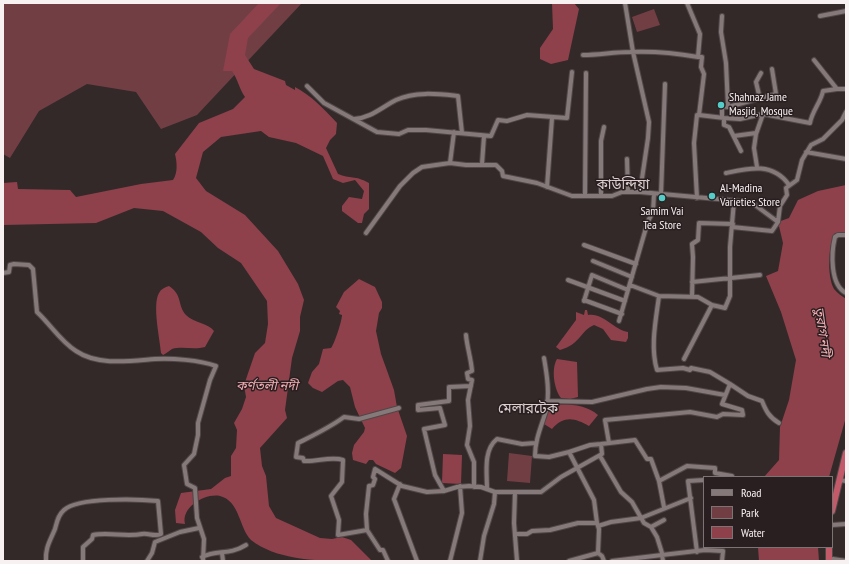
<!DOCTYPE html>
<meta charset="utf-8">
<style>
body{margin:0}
#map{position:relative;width:849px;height:564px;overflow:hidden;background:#332929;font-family:"PT Sans Narrow",sans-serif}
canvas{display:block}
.frame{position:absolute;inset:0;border:4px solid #f8f1f1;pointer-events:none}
.legend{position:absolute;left:703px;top:476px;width:130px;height:72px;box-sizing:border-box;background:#291f20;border:1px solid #7c7374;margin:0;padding:5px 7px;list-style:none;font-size:12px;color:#f8f1f1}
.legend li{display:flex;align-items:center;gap:8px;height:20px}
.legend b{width:20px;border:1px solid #7c7374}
</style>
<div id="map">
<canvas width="849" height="564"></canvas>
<div class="frame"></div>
<ul class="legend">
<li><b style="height:5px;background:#86797a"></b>Road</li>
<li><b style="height:11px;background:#713e44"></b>Park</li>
<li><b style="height:11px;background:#8e414b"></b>Water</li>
</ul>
</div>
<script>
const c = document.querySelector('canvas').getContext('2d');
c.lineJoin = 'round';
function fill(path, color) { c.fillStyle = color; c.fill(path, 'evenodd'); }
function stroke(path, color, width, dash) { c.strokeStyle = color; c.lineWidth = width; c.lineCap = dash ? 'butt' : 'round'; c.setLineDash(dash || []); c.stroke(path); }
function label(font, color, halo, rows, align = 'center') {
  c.font = font + ' "PT Sans Narrow","Noto Sans Bengali",sans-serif'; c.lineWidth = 3; c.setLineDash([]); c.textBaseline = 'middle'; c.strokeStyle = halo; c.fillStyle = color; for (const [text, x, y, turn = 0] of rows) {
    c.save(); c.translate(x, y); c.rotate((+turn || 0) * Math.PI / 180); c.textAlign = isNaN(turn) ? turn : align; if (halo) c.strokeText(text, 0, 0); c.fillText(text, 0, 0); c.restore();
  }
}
const green = new Path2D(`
 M3,3H302L197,115L161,129L136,92L87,84L39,111L10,158L3,154Z
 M654,9L660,25L637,32L632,17Z
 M509,453L532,456L530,483L507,481Z`);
const water = new Path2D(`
 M259,3H281L248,38L245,55L254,69L285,81L286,85L295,90V87C313,97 323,108 337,123L336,134L330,140L326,148L338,174C350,179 355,175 369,183V209L364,214L362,223H358L342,211V206L349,197L362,199L364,191L355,180L343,183L333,179L323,156L296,143L269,137L261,131L221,137L203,152L196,178L206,191L245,215L278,251L298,284L304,300L300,317V331L292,358L285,410L287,418L260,448L262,466L266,476L269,506L276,518L320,538L332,539L342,537L351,540L372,561C333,561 282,564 251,540C239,528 240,501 220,496C205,493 181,507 185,524L176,523L175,510L181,493L211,489L225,478L231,476V456L236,448L237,430L234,423L242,409L246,397L244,385L255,353L265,343L268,324L267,301L241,263L218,248L201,232L163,211L134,208L96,223L3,225V183L17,182L18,189L70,190L76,197L141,184L173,180C178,173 177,162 175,154L199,123L233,109L245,97C239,88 238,80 232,71H223L230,34Z
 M552,3H574L579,9L568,60L551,64L540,59V48L553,29Z
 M846,185V233H835C828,246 827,276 834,289C837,293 842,296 846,299V417L829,477H764L779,460L780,427L789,400L796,360L781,312L766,276L778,271L783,243L778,222L789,218L798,200L818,191Z
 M359,279L375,287L382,302V308L379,313L376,331L381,354L394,390L397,407L407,436L401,468L395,473L376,464L373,460H369L366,464L353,460L352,453L354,445L364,432L365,428L355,407L350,387L343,380L338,381L322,392L313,388L308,383L312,372L319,364L323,349L331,348C334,345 342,321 342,315L339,314L340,311L336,307L344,292Z
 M169,286C183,295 177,305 186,315C194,323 208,323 214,331L205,347C194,350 182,346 172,349C169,351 167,353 163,355L161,353C160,339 152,305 159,293C161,289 165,287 169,286Z
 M585,310H587L588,315C603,312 614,330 628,332V338L626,342L611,340L603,329L594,325C580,331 581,344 560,350L556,347L576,320V312L584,315Z
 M557,359L577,362L578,397L570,399L561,398C554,389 551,369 557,359Z
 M551,405C568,404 585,404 598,415L589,426C575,418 564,415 552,429L544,424L548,407Z
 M443,454L462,455L461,484L442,483Z
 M758,547H818L819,561H759Z`);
const minor = new Path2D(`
 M625,3L633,52L649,122L648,138L640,192
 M687,3L700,34L698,57H702L701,67L704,74L699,115L724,118V125L729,127L741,151
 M820,16L846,11
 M583,55C599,55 614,52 630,52C653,51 675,53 698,57
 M814,60L837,89H846
 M307,86L324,103L377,132L399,134L408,130H426L491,136L498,120L507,121L527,115L567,118L572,72
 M760,99L756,82L761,73
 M728,107L776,94L772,69
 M722,117V106L728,107L726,63L721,32L722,16
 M724,118L740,119L763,114L810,123C812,111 821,102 823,91L837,89
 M354,119C371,118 382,107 396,100C415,91 439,94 458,96L462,133
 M734,136L756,133
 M806,152L846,159
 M627,159L628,192
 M450,163L454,132
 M482,164L484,136
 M757,167L754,148L756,134L763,114
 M726,173C749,168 773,162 789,185
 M547,187L552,118
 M661,195L665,84
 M585,196L586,73
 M601,196V141L604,127
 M697,198L694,143L697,115H699
 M732,227L772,231L778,222
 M366,233L400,186L413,173L422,167L450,163L466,165H496L502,171L503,176L537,183L572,196H612L622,192H640L751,202L778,222L780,206L787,195L786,188L797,180L802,160L811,145L823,139L842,120L846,112
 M846,235H838L835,237C831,253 830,285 846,293
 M584,245L636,264
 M593,261L632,277
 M3,273L9,272L10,265L14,264L29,265L33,269L37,312C51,325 60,341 76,351C98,366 130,361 155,359C172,358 199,360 216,366L210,380L198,423V435L194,454L184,465L187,484L195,488L197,518L204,539L203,561
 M568,280L625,301
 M692,282L760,275
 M630,285L659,296L698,297L712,305L725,308L730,296V247L734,201
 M692,297L693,257L692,244L698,240L699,223L733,224
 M584,300L622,314
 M584,301L592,275L628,290
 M619,321L648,221L653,212L654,194
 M466,335C467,347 471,358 472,371L467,373L468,379L472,380L468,400L470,426L467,445L474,462V487
 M544,358C547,375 550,394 546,411C541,427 535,440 535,456L549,457L569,452
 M684,359L712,305
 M730,384L748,396L762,401C766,411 769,417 779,423
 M547,401L592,402L647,389L661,387L686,388L725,395
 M399,408L359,419L344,417C329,428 314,435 298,443L296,457L303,458L304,461C317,462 331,456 343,460L342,482L331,496L339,520L338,535L367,530L366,514L369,486L373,485L375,479L373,477L375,469L402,486L427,492L444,491L457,487L469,486L481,487L495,492H541L561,477L602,454L601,444L635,440L647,459H651L659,481L687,466L715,468V473L732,476L723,477
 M609,443L605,420L690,412L717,417L723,414L743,415L742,410L722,404L730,384L710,372L691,368L690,370L683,368L657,370C650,347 656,319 659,296
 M600,456L621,492L632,502L644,523L651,527L657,537L662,553V555L612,561
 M839,480L846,481
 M659,481L664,507
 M400,484L394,499L417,561
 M487,489C487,473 483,450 497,439L522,444L535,443
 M444,491L435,475L424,429L445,425L440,408L418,410V405L449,401V387L471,386
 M515,492L514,523L517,561
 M597,523L594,500L569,452L590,445L601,444
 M832,525L846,524
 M598,526L611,522L641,518L691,498
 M651,527L664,520
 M367,530L380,550H383L388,561
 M516,534H527L532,531L550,530L578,523H597L599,529L598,553
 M697,552L688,481L704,480
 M222,553L223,561
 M202,557C218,549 228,556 246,545
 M833,559L846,561
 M46,561C45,548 50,541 55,529C57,522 58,515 64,510C78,497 138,499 158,501L161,534C154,537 149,533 142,534C126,537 108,532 93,535L92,539L83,547V561
 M147,561L152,553L155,542L180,532L199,528
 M450,561L462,513L460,486
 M480,561L484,536L494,504L495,492
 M569,561L598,553L602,556L604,561
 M663,561L662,555L705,550L723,551L722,561`);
const trunk = new Path2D(`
 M832,511L846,453
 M829,547V561`);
const markers = [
 [721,105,4,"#54cdc8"],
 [712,196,4,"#54cdc8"],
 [662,198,4,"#54cdc8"]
];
const poiNames = [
 ["Shahnaz Jame",729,98],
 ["Masjid, Mosque",729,112],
 ["Al-Madina",720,189],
 ["Varieties Store",720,203],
 ["Samim Vai",662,212,"center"],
 ["Tea Store",662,226,"center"]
];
const waterNames = [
 ["তুরাগ নদী",822,332,82],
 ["কর্ণতলী নদী",267,386]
];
const quarterNames = [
 ["কাউন্দিয়া",623,185],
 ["মেলারটেক",528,409]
];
fill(green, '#713e44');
fill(water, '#8e414b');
stroke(minor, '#504748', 6);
stroke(trunk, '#504748', 8);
stroke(minor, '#86797a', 4);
stroke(trunk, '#c35a6a', 6);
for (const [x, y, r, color] of markers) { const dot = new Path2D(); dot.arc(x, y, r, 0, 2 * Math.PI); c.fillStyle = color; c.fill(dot); stroke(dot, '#291f20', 1.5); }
label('12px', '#f8f1f1', '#291f20', poiNames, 'left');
label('italic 13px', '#f2adb3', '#291f20', waterNames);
label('14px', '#ddcfd0', '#291f20', quarterNames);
</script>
